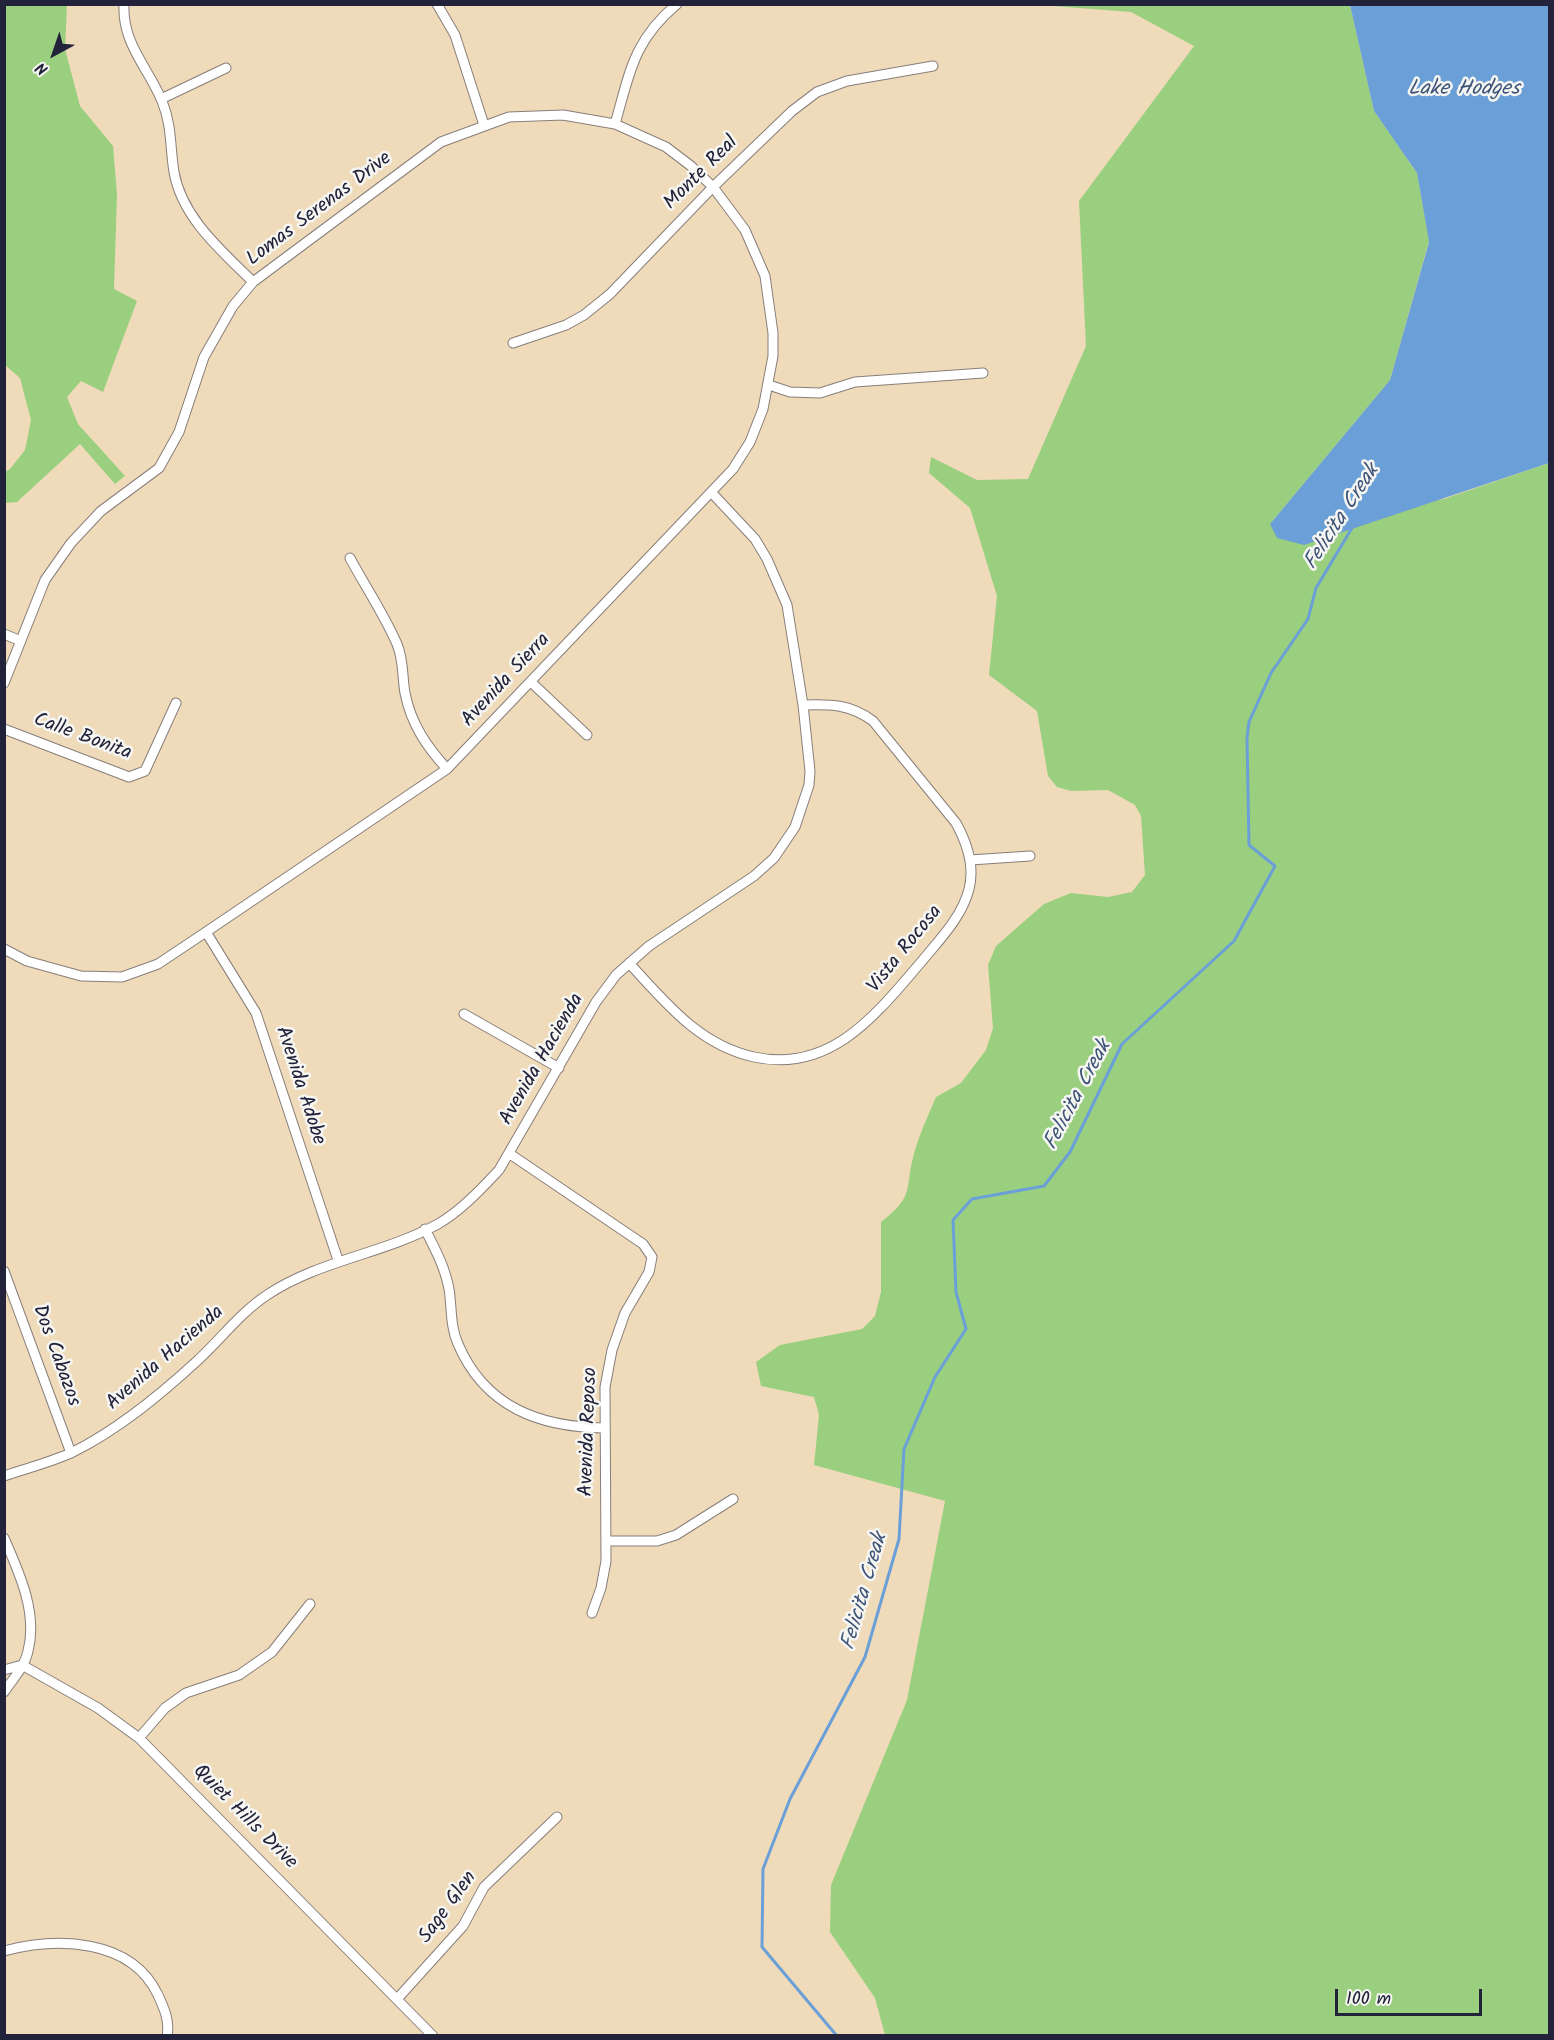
<!DOCTYPE html>
<style>
body{margin:0}
#map{position:relative;width:1554px;height:2040px;overflow:hidden;background:#efdbb9;font-family:Kalam,sans-serif}
canvas{display:block}
.frame{position:absolute;inset:0;border:6px solid #22223b;pointer-events:none}
.north{position:absolute;left:24px;top:24px;width:60px;height:60px;-webkit-text-stroke:4px #f6f6f2;paint-order:stroke;rotate:220deg;font-size:16px;font-weight:700;line-height:24px;text-align:center;color:#22223b}
.north::after{content:'';display:block;margin:auto;width:21px;height:27px;background:#22223b;clip-path:polygon(50% 0,100% 100%,50% 72%,0 100%)}
.scale{position:absolute;left:1335px;top:1989px;width:147px;height:27px;box-sizing:border-box;border:3px solid #22223b;border-top:0;padding-left:8px;font-size:18px;line-height:21px;white-space:nowrap;color:#22223b;-webkit-text-stroke:4px #f6f6f2;paint-order:stroke}
</style>
<div id="map">
<canvas width="1554" height="2040"></canvas>
<div class="frame"></div>
<div class="north">N</div>
<div class="scale">100 m</div>
</div>
<script>
const c = document.querySelector('canvas').getContext('2d');
c.lineJoin = 'round';
function fill(path, color) { c.fillStyle = color; c.fill(path, 'evenodd'); }
function stroke(path, color, width, dash) { c.strokeStyle = color; c.lineWidth = width; c.lineCap = dash ? 'butt' : 'round'; c.setLineDash(dash || []); c.stroke(path); }
function label(font, color, halo, rows, align = 'center') {
  c.font = font + ' Kalam,sans-serif'; c.lineWidth = 5; c.setLineDash([]); c.textBaseline = 'middle'; c.strokeStyle = halo; c.fillStyle = color; for (const [text, x, y, turn = 0] of rows) {
    c.save(); c.translate(x, y); c.rotate((+turn || 0) * Math.PI / 180); c.textAlign = isNaN(turn) ? turn : align; if (halo) c.strokeText(text, 0, 0); c.fillText(text, 0, 0); c.restore();
  }
}
const green = new Path2D(`
 M5,4L67,5L65,49L80,106L113,146L117,194L114,289L137,301L103,392L81,381L67,397L78,424L125,476L115,484L80,444L17,502L5,503V472L10,469L25,450L31,420L20,378L5,365Z
 M1040,5H1350L1374,111L1417,173L1429,241L1390,380L1270,524L1444,499L1549,463V2035H885L875,1998L830,1932L831,1885L907,1700L945,1501L814,1465L819,1415L814,1397L761,1386L756,1362L780,1345L862,1329L875,1316L881,1292V1222C916,1195 904,1190 914,1154C919,1135 928,1116 936,1097L961,1083L986,1050L993,1028L988,965L996,946L1044,904L1071,893L1108,897L1132,892L1145,875L1141,816L1135,805L1108,790L1071,791L1057,787L1048,776L1037,711L989,675L997,596L970,508L929,473L931,457L977,480L1028,479L1086,346L1079,201L1194,46L1131,12Z`);
const water = new Path2D(`
 M1350,5H1549V463L1304,545L1277,538L1270,524L1390,380L1429,242L1417,173L1374,111Z`);
const stream = new Path2D(`
 M837,2036L762,1947L763,1869L790,1799L865,1657L899,1539L904,1449L935,1377L966,1329L956,1292L953,1220L972,1199L1044,1186L1070,1152L1122,1044L1234,941L1275,866L1249,845L1247,738L1249,722L1271,673L1308,619L1316,588L1352,528`);
const street = new Path2D(`
 M124,4C122,44 148,67 162,101C172,125 170,148 174,172C182,218 222,251 253,282
 M437,4L455,35L484,125
 M161,99L226,68
 M615,124C630,72 633,41 677,4
 M513,343L566,325L584,315L610,294L713,187L792,111L817,92L847,81L933,66
 M769,385L790,392L820,393L855,382L983,373
 M350,558C365,586 384,614 397,644C404,661 402,676 405,693C411,724 427,747 447,769
 M4,634L21,641
 M531,682L587,735
 M4,683L45,580L71,543L101,511L159,468L179,432L204,357L233,306L253,282L441,142L509,117L563,115L615,124L666,147L691,166L713,187L745,230L765,276L773,333V356L763,409L750,442L733,469L447,769L206,932L158,964L122,977L81,976L27,961L4,949
 M4,729L129,777L145,771L176,703
 M970,860L1030,856
 M206,932L256,1013L338,1260
 M629,963C666,1003 699,1045 754,1057C832,1074 878,1012 922,961C940,939 962,917 969,889C975,866 967,843 956,823L873,721C850,704 831,704 803,705
 M464,1014L559,1068
 M510,1154L643,1244L652,1257L649,1272L625,1313L612,1350L605,1387L606,1561L601,1588L592,1613
 M425,1229C435,1249 445,1267 449,1289C452,1307 450,1326 458,1344C485,1407 539,1427 604,1428
 M4,1271L71,1453
 M4,1476C27,1468 52,1462 73,1452C119,1429 160,1395 197,1361C221,1339 240,1313 267,1295C320,1260 383,1254 438,1224C461,1211 482,1188 499,1170L596,1002L616,975L649,946L754,876L774,858L795,827L809,785L810,771L803,705L787,605L767,559L755,539L711,492
 M4,1538C19,1572 38,1613 28,1651C25,1666 13,1679 4,1692
 M606,1541H657L676,1535L733,1499
 M4,1670L22,1665L98,1708L139,1738L433,2036
 M139,1738L165,1708L186,1693L239,1675L272,1652L310,1604
 M4,1951C57,1937 131,1938 158,1995C164,2008 170,2021 167,2036
 M398,1998L463,1926L484,1887L557,1817`);
const streetNames = [
 ["Monte Real",702,174,-45],
 ["Lomas Serenas Drive",320,210,-37],
 ["Avenida Sierra",507,681,-47],
 ["Calle Bonita",82,738,20],
 ["Vista Rocosa",906,950,-51],
 ["Avenida Hacienda",543,1060,-60],
 ["Avenida Adobe",299,1086,72],
 ["Dos Cabazos",55,1356,70],
 ["Avenida Hacienda",166,1359,-41],
 ["Avenida Reposo",590,1432,-88],
 ["Quiet Hills Drive",244,1818,45],
 ["Sage Glen",449,1908,-54]
];
const waterNames = [
 ["Lake Hodges",1464,90],
 ["Felicita Creak",1343,518,-57],
 ["Felicita Creak",1079,1096,-62],
 ["Felicita Creak",866,1592,-74]
];
fill(green, '#9acf7f');
fill(water, '#6b9fd7');
stroke(stream, '#6b9fd7', 3);
stroke(street, '#887e7a', 11);
stroke(street, '#fff', 9);
label('20px', '#22223b', '#f6f6f2', streetNames);
label('italic 21px', '#3f5479', '#f6f6f2', waterNames);
</script>
